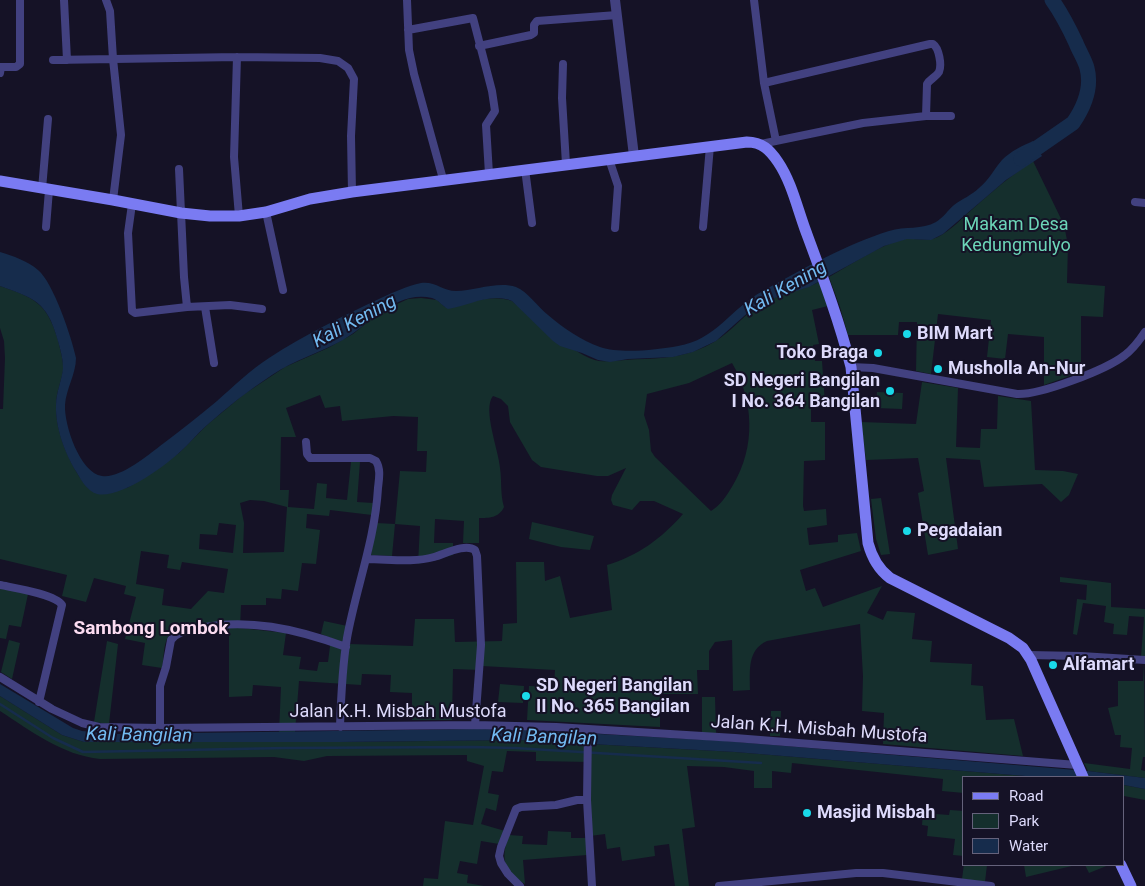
<!DOCTYPE html>
<style>
body{margin:0}
#map{position:relative;width:1145px;height:886px;overflow:hidden;background:#151226;font-family:Roboto,sans-serif}
canvas{display:block}
.legend{position:absolute;left:962px;top:776px;width:162px;height:90px;box-sizing:border-box;background:#151226;border:1px solid #65627b;margin:0;padding:6px 9px;list-style:none;font-size:15px;color:#dddafb}
.legend li{display:flex;align-items:center;gap:10px;height:25px}
.legend b{width:25px;border:1px solid #65627b}
</style>
<div id="map">
<canvas width="1145" height="886"></canvas>
<ul class="legend">
<li><b style="height:6px;background:#7a7bf2"></b>Road</li>
<li><b style="height:14px;background:#152f2d"></b>Park</li>
<li><b style="height:14px;background:#162c4c"></b>Water</li>
</ul>
</div>
<script>
const c = document.querySelector('canvas').getContext('2d');
c.lineJoin = 'round';
function fill(path, color) { c.fillStyle = color; c.fill(path, 'evenodd'); }
function stroke(path, color, width, dash) { c.strokeStyle = color; c.lineWidth = width; c.lineCap = dash ? 'butt' : 'round'; c.setLineDash(dash || []); c.stroke(path); }
function label(font, color, halo, rows, align = 'center') {
  c.font = font + ' Roboto,sans-serif'; c.lineWidth = 4; c.setLineDash([]); c.textBaseline = 'middle'; c.strokeStyle = halo; c.fillStyle = color; for (const [text, x, y, turn = 0] of rows) {
    c.save(); c.translate(x, y); c.rotate((+turn || 0) * Math.PI / 180); c.textAlign = isNaN(turn) ? turn : align; if (halo) c.strokeText(text, 0, 0); c.fillText(text, 0, 0); c.restore();
  }
}
const green = new Path2D(`
 M1033,161L1064,225L1068,245L1067,283L1105,286L1103,317L1081,316V372L1044,385V337L1008,334L1005,359L987,357L991,320L938,314L931,374L916,371L917,322H899L898,335H848L840,307L829,277C852,264 875,248 900,240C913,236 925,243 938,237C952,230 964,216 976,206C995,189 1013,174 1033,161Z
 M819,282L828,306L812,310L819,344L813,345L815,361H822L825,404L811,405V422H825V460L804,461L803,506L804,511L826,509L827,525L807,528L809,545L838,542V535L857,533L861,551L800,570L806,591L815,588L823,607L882,586L867,613L883,620L887,611L915,613L912,639L932,641L930,662L972,664L971,685L983,686L986,720L1014,719L1023,756L883,744L884,713L862,711L863,676L860,624L767,641C747,650 750,671 750,690L733,691L732,640L715,642L709,651V670H697L698,694H660V727L527,720L529,686L554,687L555,670L482,666L481,670L453,669L452,720H412V693L390,692L391,675L362,674L361,685L299,681L295,732H279L281,687L253,685L252,696L229,697V622C214,623 177,624 168,637C163,645 164,659 162,668L142,665L145,643L125,639L136,597L124,594L126,586L94,578L86,602L62,596L67,575L0,559V409H3L5,358L4,341L0,328V286C35,298 47,303 58,340C60,350 64,360 63,371C61,382 56,393 56,405C55,432 71,469 89,489L127,488L139,480L179,453L207,425L243,395L285,367L328,348L353,334L380,312L408,299L421,298L437,300L445,307C466,304 491,293 512,301C529,316 578,358 599,361C614,362 630,359 645,359C671,358 692,355 714,342C733,331 745,312 765,302C782,293 801,291 819,282ZM732,363C754,400 756,447 733,485C727,495 721,505 711,511L655,457L651,451L649,430L644,415L647,394L689,383ZM320,395L325,408L340,406L342,421L393,416L418,417L417,451H427L426,472L400,471L395,524L376,523L371,555L392,556L395,524L420,526L418,564L453,555V543H434L435,519L464,521L463,543H479V518C489,518 499,518 504,507C500,493 502,482 500,468C499,451 482,409 493,396L501,399L508,406L510,422L514,429L532,460L541,467L597,476H608L626,468L612,495L611,500L613,505L632,510L640,501H654L683,514C662,538 638,556 607,565L612,610L570,618L560,576L545,581L544,562H516L517,623L503,624L502,641L455,642L454,619H415L413,646L349,644L352,627L324,621L321,634L331,638L328,662H319L317,671L299,669L301,657L283,655L286,633L240,628L241,605H266V598L281,599L282,589L298,591L302,563L316,564L320,530L306,528L307,514L329,516L330,510L372,515L373,503L357,502L360,462H351L347,500L326,498L327,484L317,483L314,509L288,507L289,490H280L281,437H296L286,408ZM250,500L264,501L287,507L284,552L243,553L244,523L240,503ZM219,523L236,525L233,553L199,549L200,534L217,535ZM141,551L169,555L167,568L180,570L182,562L228,569L224,593L208,591L191,609L162,605L164,589L136,584Z
 M922,382L958,388L956,447L980,448L981,429H997L998,396L1031,401L1035,470L1063,471L1078,474L1069,495L1061,502L1042,484L984,487L980,460L946,458L958,549L928,555L918,493L924,491L918,458L866,460L861,422L916,424Z
 M877,392L903,393L902,409L876,408Z
 M881,498L890,554L881,555L876,539L871,499Z
 M532,522L594,536L590,550L561,547L529,539Z
 M1060,577L1111,583V607L1145,609V657H1141L1144,617L1129,616L1127,635L1113,634L1114,624L1104,622L1106,606L1083,603L1077,635L1073,634L1077,599L1086,600L1087,585L1060,582Z
 M0,588L28,594L21,627L9,625L6,639L0,638Z
 M9,640L20,643L12,679L1,672Z
 M107,641L118,644L109,724L94,722Z
 M1144,662L1145,757H1143L1141,770L1145,771V778L1088,771L1084,763L1130,769L1132,748L1120,747L1121,735H1115L1108,708L1118,706V681H1143Z
 M500,684L524,686L523,703L498,702Z
 M0,696L62,735L84,742H340L519,740L735,752L1037,777H964V793L942,791L943,779L792,763L791,773L772,771V788H754V771L724,767L687,766L695,827L682,829L689,886H675L669,844L654,846L655,856L622,861L620,847L607,849L605,834L590,836V762L536,761V752L507,751L503,772L492,771L488,793L499,795L496,811L486,808L481,824L505,831L499,844L481,841L477,864L460,861L457,873L468,875L467,883L484,886H423L424,878L438,879L445,821L473,825L484,766L467,761V755L327,756L304,761L274,757L100,759C62,755 31,731 0,711Z
 M702,697H715L716,733H702Z
 M771,711H781L780,736H770Z
 M1124,785L1145,789V800L1124,796Z
 M950,810L964,811V856L953,855L955,839L927,836L928,826L922,825L923,813L949,815Z
 M548,831L571,832V838H586L587,855L523,860L525,884C502,871 501,857 509,835L523,836L522,844L547,845Z
 M964,864L987,865L985,882L962,879Z
 M1024,865H1076L1026,877Z
 M1085,865H1109L1089,873Z`);
const water = new Path2D(`
 M1033,141L1042,156L1006,180L943,234L931,240L907,239L884,246L809,287L765,301L752,309L716,341L693,352L673,357L628,359L610,362L598,360L582,353L560,346L553,341L512,301C490,292 469,306 448,309C442,306 439,300 432,298C396,290 370,324 343,340C320,353 294,360 272,375C249,390 227,407 206,426C197,434 189,444 180,452C164,467 120,499 97,494C88,492 81,480 77,473C65,454 55,427 56,405C56,392 62,380 63,368C63,358 60,348 57,338C47,302 34,298 0,286V252C13,256 28,261 38,270C53,282 72,338 76,358C76,374 66,389 65,405C64,425 80,473 102,476C119,479 147,456 160,446C180,431 199,416 217,401C234,386 250,370 269,358C304,335 343,316 381,298C394,292 407,286 421,283C435,281 443,291 456,291C475,291 497,281 516,287C528,292 538,307 548,315C563,328 581,340 600,347C620,354 656,350 678,346C716,340 731,308 763,291C802,269 847,244 889,231C905,226 922,230 936,222C943,218 948,210 954,205C962,199 972,195 979,188C989,180 994,169 1002,160C1011,151 1022,146 1033,141Z
 M0,684L73,728L82,731L114,734L478,729L527,730L725,741L1088,771L1145,778V789L1124,785V777H1037L735,752L519,740L340,742H84L62,735L0,696Z`);
const stream = new Path2D(`
 M0,704L53,738L83,752L284,748L472,747L515,748L761,763`);
const river = new Path2D(`
 M1021,159L1073,123C1084,107 1092,87 1087,68C1085,60 1079,51 1076,43C1069,28 1062,14 1052,0`);
const minor = new Path2D(`
 M64,0L67,60
 M106,0L110,11L113,59L121,135L113,200
 M407,0L409,50L414,74L443,179
 M754,0L764,83L776,141
 M408,30L473,18L492,91L495,111L486,125L489,174
 M479,46L531,35L534,33V25L537,21L617,15
 M237,57L234,157L239,216
 M53,60L237,57L320,58L338,61L348,68L354,79L351,136L352,192
 M563,64L562,98L566,164
 M0,73L1,67H16L20,64V0
 M926,116H951
 M761,144L863,123L926,116L927,84C930,79 936,77 939,72C942,65 939,48 933,44H930L764,83
 M609,159L618,186L615,228
 M525,169L532,223
 M42,189L48,119
 M1135,202L1145,203
 M132,204L128,233L132,311L135,313L187,307L184,277L179,169
 M266,212L283,290
 M46,227L49,190
 M703,227L710,146
 M187,307L230,305L262,309
 M205,307L214,363
 M851,367L873,368L1017,394C1040,395 1106,370 1125,355C1133,349 1139,341 1145,332
 M306,442L307,454L310,458H370L376,461C381,469 379,479 378,488C375,540 356,588 347,638C342,668 341,697 340,727
 M367,559C388,559 413,563 434,557C445,554 465,543 475,550L477,556L481,645L475,725
 M0,585C14,588 55,594 62,605L39,702
 M1028,655L1081,656L1145,660
 M0,677L52,709L82,723L99,727L160,728L475,725L556,727L735,738L1077,765
 M160,728V686L166,667L171,640C177,632 186,631 195,629C246,617 297,629 346,647
 M588,729L587,800L592,886
 M520,886L508,874L501,863L499,856L501,847L516,809L521,807L556,805L577,800H587
 M719,886L856,873H883L991,886`);
const tertiary = new Path2D(`
 M615,0L634,156`);
const secondary = new Path2D(`
 M0,181L113,200L181,213L210,216H239L266,212L310,199L352,192L747,142C762,142 770,150 778,162C791,181 797,207 805,229C822,275 839,320 851,367L868,543C872,558 878,569 890,578L1009,638L1023,648L1031,660L1083,777
 M1121,865L1131,886`);
const markers = [
 [907,334,5,"#19d9e9"],
 [878,353,5,"#19d9e9"],
 [938,369,5,"#19d9e9"],
 [890,391,5,"#19d9e9"],
 [907,531,5,"#19d9e9"],
 [1053,665,5,"#19d9e9"],
 [526,696,5,"#19d9e9"],
 [807,813,5,"#19d9e9"]
];
const parkNames = [
 ["Makam Desa",1016,225],
 ["Kedungmulyo",1016,246]
];
const poiNames = [
 ["BIM Mart",917,334],
 ["Toko Braga",868,353,"right"],
 ["Musholla An-Nur",948,369],
 ["SD Negeri Bangilan",880,381,"right"],
 ["I No. 364 Bangilan",880,402,"right"],
 ["Pegadaian",917,531],
 ["Alfamart",1063,665],
 ["SD Negeri Bangilan",536,686],
 ["II No. 365 Bangilan",536,707],
 ["Masjid Misbah",817,813]
];
const streetNames = [
 ["Jalan K.H. Misbah Mustofa",398,712],
 ["Jalan K.H. Misbah Mustofa",819,730,4]
];
const waterNames = [
 ["Kali Kening",786,289,-30],
 ["Kali Kening",355,322,-28],
 ["Kali Bangilan",139,736,1],
 ["Kali Bangilan",544,738,2]
];
const neighbourhoodNames = [
 ["Sambong Lombok",151,629]
];
fill(green, '#152f2d');
fill(water, '#162c4c');
stroke(stream, '#162c4c', 2.5);
stroke(river, '#162c4c', 15);
stroke(minor, '#424180', 8);
stroke(tertiary, '#424180', 10);
stroke(secondary, '#7a7bf2', 11);
for (const [x, y, r, color] of markers) { const dot = new Path2D(); dot.arc(x, y, r, 0, 2 * Math.PI); c.fillStyle = color; c.fill(dot); stroke(dot, '#151226', 2); }
label('18px', '#6cd5b8', '#151226', parkNames);
label('bold 18px', '#dddafb', '#151226', poiNames, 'left');
label('18px', '#dddafb', '#151226', streetNames);
label('italic 19px', '#72baf1', '#151226', waterNames);
label('bold 19px', '#fcdcf1', '#151226', neighbourhoodNames);
</script>
